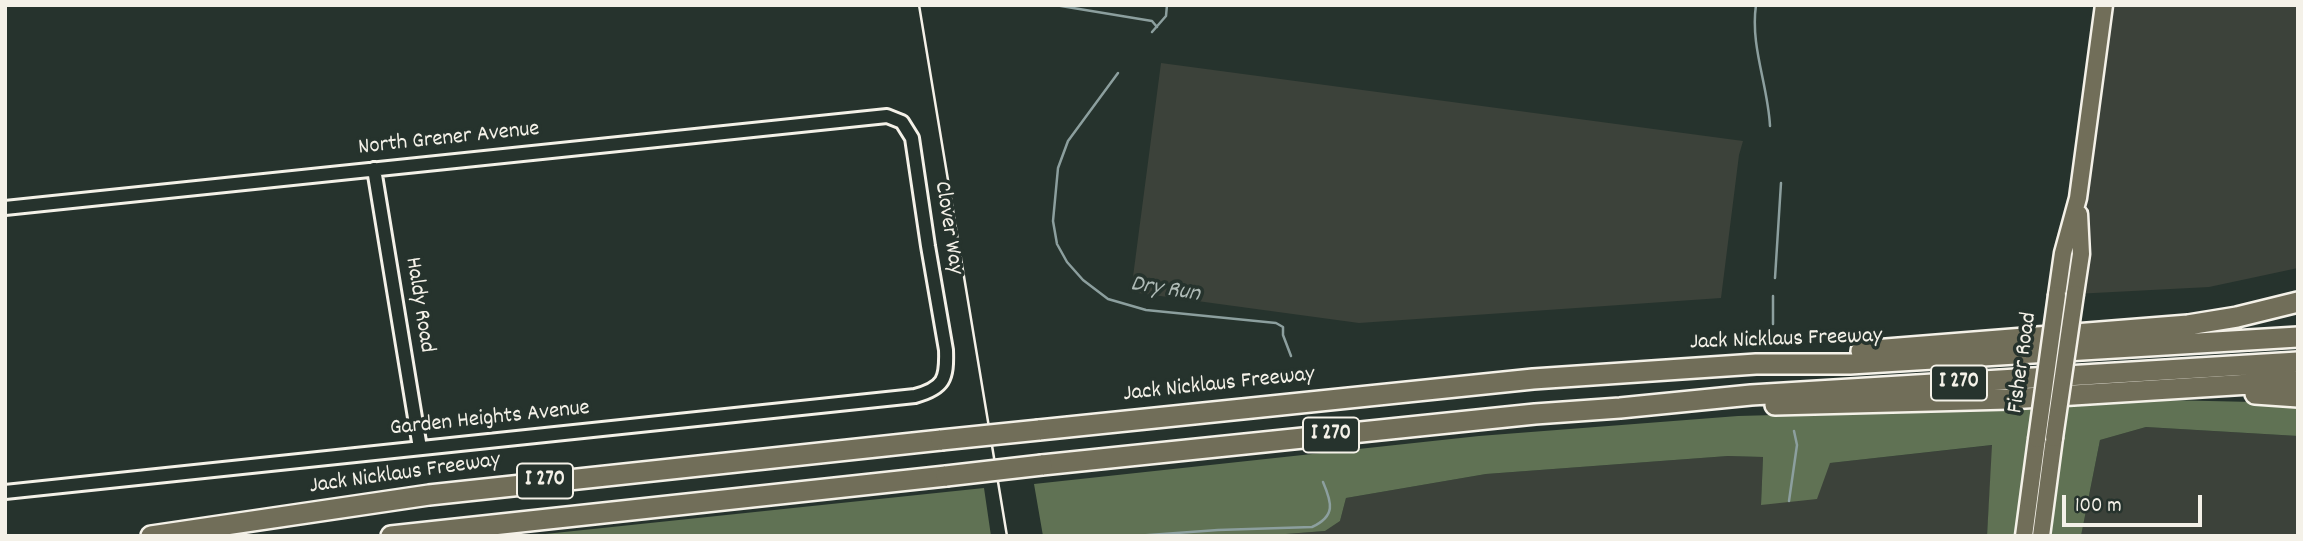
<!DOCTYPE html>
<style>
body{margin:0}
#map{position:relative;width:2303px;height:541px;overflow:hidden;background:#26332d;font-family:Dekko,sans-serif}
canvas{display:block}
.frame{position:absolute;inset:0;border:7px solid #f4f1e8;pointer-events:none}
.scale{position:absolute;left:2062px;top:495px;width:140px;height:32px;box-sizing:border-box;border:4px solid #f4f1e8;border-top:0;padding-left:9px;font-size:21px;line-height:24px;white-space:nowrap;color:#f4f1e8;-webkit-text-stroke:5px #26332d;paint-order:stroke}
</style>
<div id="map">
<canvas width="2303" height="541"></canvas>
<div class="frame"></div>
<div class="scale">100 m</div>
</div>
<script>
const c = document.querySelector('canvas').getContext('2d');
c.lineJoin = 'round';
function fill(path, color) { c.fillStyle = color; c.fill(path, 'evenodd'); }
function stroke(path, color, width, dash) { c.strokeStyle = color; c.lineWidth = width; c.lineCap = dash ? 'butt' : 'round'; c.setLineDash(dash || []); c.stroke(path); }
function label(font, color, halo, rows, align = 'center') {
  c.font = font + ' Dekko,sans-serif'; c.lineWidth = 7; c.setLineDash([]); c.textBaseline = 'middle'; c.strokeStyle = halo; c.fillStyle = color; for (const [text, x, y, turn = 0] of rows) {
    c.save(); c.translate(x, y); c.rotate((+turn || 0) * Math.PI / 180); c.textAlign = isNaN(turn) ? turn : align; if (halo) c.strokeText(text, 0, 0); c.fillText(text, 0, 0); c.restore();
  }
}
const built = new Path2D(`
 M2104,5H2298V268L2209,287L2075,294L2078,198Z
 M1161,63L1743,141L1739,155L1721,298L1359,323L1131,292Z
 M2146,427L2298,436V536H2081L2100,440Z
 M1993,445L1987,536H1260L1325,531L1340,521L1346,498L1486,474L1728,456L1763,457L1761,505L1830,463Z`);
const green = new Path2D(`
 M2165,400L2298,403V436L2146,427L2100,440L2081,536H2051L2068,406Z
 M2034,408L2016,536H1987L1992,445L1830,463L1817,499L1761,505L1763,457L1728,456L1486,474L1346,498L1340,521L1325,531L1260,536H1043L1034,484L1479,436L1738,416Z
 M984,488L991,536H526Z`);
const stream = new Path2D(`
 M1055,5L1152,21L1157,27
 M1756,5C1750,46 1768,85 1770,126
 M1152,32L1166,16L1167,5
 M1118,73L1068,141L1058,168L1053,221L1057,244L1067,262L1083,280L1108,299L1146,310L1276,323L1283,327V335L1291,356
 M1775,278L1781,183
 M1773,324V296
 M1789,501L1797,445L1794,431
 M1135,536L1218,530L1312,527C1336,516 1332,503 1323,482`);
const minor = new Path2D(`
 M374,169L420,448
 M5,208L887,116L902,122L912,138L928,246L946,350C947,379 944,388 915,396L5,492`);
const major = new Path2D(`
 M2075,294L2081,254L2079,214
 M2057,295L2063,253L2078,198L2104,5
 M2024,536L2037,439
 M2041,536L2054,438`);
const highway = new Path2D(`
 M1861,351L2188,325L2237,317L2298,302
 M2255,394L2298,397
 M1775,405L2009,399L2298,381
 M1039,430L1533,379L1756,364H1850L2298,337
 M1042,465L1535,414L1620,408L1751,395L2298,362
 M151,536L429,495L941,440
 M391,536L946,476`);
const rail = new Path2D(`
 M919,5L1007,536`);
const majorBridge = new Path2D(`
 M2054,438L2075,294
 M2037,439L2057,295`);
const highwayBridge = new Path2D(`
 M941,440L1039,430
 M946,476L1042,465`);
const shields = [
 [1959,383,56],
 [1331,435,56],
 [545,481,56]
];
const shieldNames = [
 ["I 270",1959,383],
 ["I 270",1331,435],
 ["I 270",545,481]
];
const streetNames = [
 ["North Grener Avenue",449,140,-6],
 ["Clover Way",947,228,81],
 ["Haldy Road",418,305,81],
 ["Jack Nicklaus Freeway",1786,341,-2],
 ["Fisher Road",2024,363,-82],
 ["Jack Nicklaus Freeway",1219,386,-6],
 ["Garden Heights Avenue",490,420,-6],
 ["Jack Nicklaus Freeway",405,475,-8]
];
const waterNames = [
 ["Dry Run",1165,291,9]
];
fill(built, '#3c423a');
fill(green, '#607254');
stroke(stream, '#8c9f9e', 2.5);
stroke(minor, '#f4f1e8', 18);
stroke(major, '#f4f1e8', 21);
stroke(highway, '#f4f1e8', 24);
stroke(minor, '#26332d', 12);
stroke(major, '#716e59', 16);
stroke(highway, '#716e59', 19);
stroke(rail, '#f4f1e8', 2.5);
stroke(majorBridge, '#f4f1e8', 21, []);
stroke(highwayBridge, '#f4f1e8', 24, []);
stroke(majorBridge, '#716e59', 16);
stroke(highwayBridge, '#716e59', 19);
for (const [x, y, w] of shields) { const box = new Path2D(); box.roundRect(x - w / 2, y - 17.5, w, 35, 5); c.fillStyle = '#26332d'; c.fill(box); stroke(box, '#f4f1e8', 2); }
label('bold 21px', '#f4f1e8', null, shieldNames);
label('23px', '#f4f1e8', '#26332d', streetNames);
label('italic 24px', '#afbbb7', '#26332d', waterNames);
</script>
